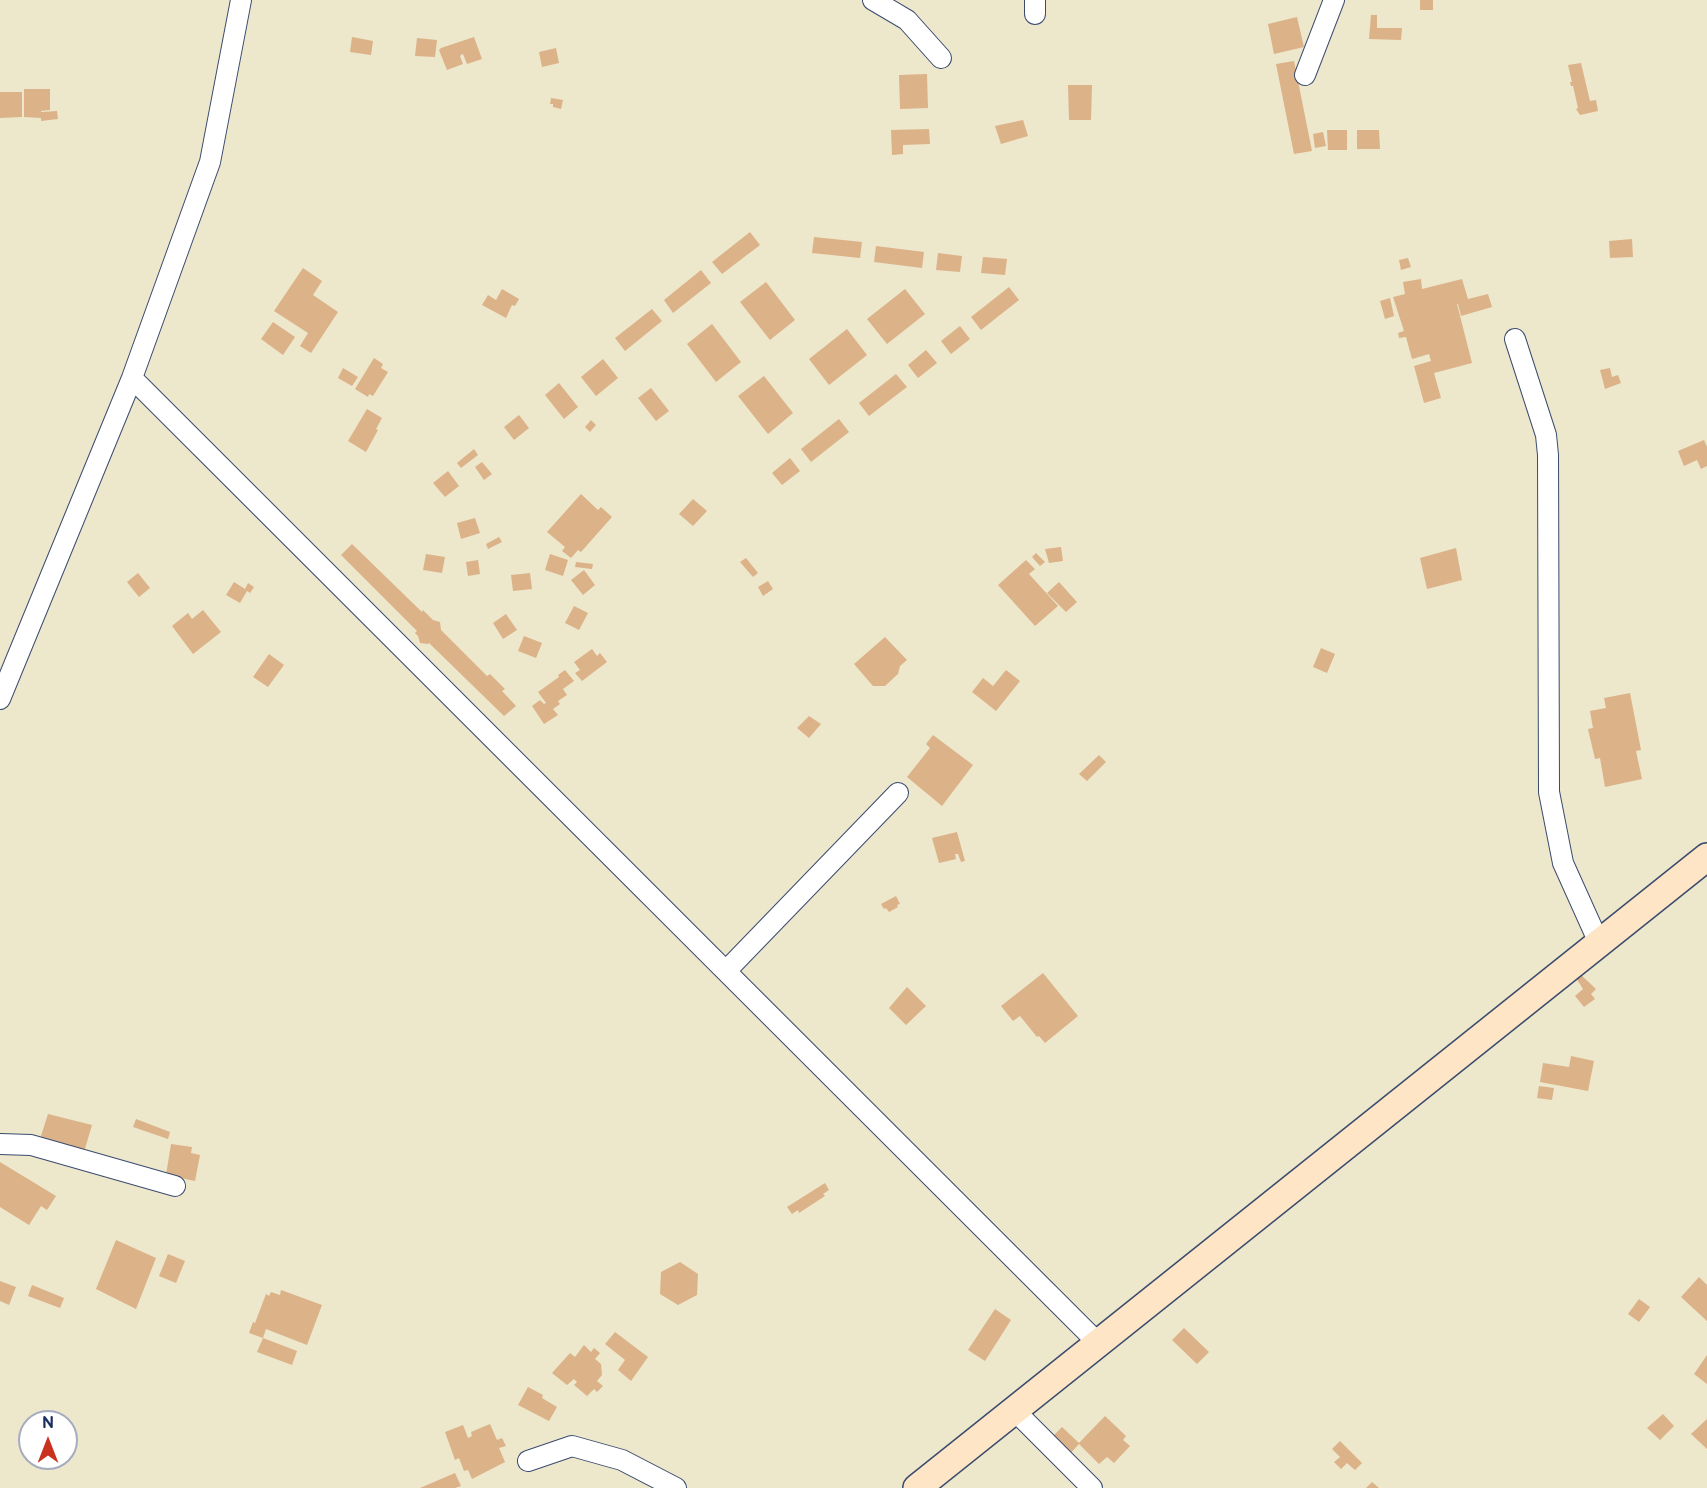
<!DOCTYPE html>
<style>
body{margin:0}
#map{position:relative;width:1707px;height:1488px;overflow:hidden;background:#ede7cc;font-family:"Balsamiq Sans",sans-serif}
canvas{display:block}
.north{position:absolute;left:18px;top:1410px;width:60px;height:60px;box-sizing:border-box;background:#fff;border:2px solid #a4acbf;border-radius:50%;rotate:0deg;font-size:16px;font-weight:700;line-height:24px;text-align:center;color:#1b2f5e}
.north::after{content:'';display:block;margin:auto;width:21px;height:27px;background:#c8321e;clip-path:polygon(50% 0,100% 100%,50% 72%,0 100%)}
</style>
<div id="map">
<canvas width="1707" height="1488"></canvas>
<div class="north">N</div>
</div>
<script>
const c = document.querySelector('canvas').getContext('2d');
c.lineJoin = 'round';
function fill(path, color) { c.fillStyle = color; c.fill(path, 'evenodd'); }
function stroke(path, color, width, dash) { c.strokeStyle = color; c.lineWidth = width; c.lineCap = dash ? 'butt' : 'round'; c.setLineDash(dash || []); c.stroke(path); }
const building = new Path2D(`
 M1420,0H1433V10H1420Z
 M1371,15H1377V28H1402L1401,40L1369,39Z
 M1297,17L1304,47L1274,54L1268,24Z
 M352,37L373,41L371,55L350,52Z
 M474,37L482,59L467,64L463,54L461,55L460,56L463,64L447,70L439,50L441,48Z
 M417,38L437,40L435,57L415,56Z
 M556,48L559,63L542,67L539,52Z
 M1294,61L1312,151L1294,154L1276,64Z
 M1581,63L1590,101L1596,100L1598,111L1580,115L1576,109L1578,108L1573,86H1571L1570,82H1572L1568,65Z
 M927,74L928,108L900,109L899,75Z
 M1068,85H1092L1091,120H1069Z
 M24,89H50V110L41,111V112L57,111L58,119L41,121V118L24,117Z
 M0,92H22V117L0,118Z
 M551,98L563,100L561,109L553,107V104H550Z
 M1023,120L1028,136L1001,144L995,126Z
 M929,129L930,144L903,145V154L892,155L891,130Z
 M1327,130H1347V150H1328Z
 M1357,130H1379L1380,149H1357Z
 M1323,132L1326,146L1315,148L1313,134Z
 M750,232L760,245L722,274L712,262Z
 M814,237L862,242L860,258L812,253Z
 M1632,239L1633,257L1610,258L1609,241Z
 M876,246L924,252L922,268L874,262Z
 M938,253L962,256L960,272L936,270Z
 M983,257L1007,259L1005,275L981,273Z
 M1408,258L1411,267L1401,270L1399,260Z
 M303,268L322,281L313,295L338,312L311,353L300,346L308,333L274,311Z
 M701,270L711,283L673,313L664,300Z
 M1421,279L1422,289L1462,279L1468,299L1488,294L1492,307L1461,316L1458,304H1457L1472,363L1434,373L1441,398L1424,403L1414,366L1431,361L1429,354L1412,359L1406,337L1399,338L1398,333L1404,331L1393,297L1405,294L1403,282Z
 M766,282L795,320L770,340L740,302Z
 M1009,287L1019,300L981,330L971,317Z
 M502,289L519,299L515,306L512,305L506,318L482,305L488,295L496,300Z
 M905,289L925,314L887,344L867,319Z
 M1390,298L1394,316L1385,319L1380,301Z
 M652,309L662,321L625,351L615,338Z
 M273,322L295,337L283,355L261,339Z
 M712,324L741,362L716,382L687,344Z
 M960,326L970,339L951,354L941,341Z
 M847,329L867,355L829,385L809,359Z
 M926,350L937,363L918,378L908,365Z
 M374,358L383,364L381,368L388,372L373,396L369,394L368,397L355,389Z
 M603,359L618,378L596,396L581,377Z
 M343,368L358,377L352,386L338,378Z
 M1610,368L1612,377L1618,375L1621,383L1605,389L1600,370Z
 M896,374L907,387L869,416L859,403Z
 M764,376L793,413L768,434L738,396Z
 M559,383L578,407L564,419L545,395Z
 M651,388L669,411L656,421L638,398Z
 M367,409L382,418L376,429L378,430L366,452L348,441Z
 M519,415L529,428L514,440L504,427Z
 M839,419L849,432L811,462L801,449Z
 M591,420L596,425L590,432L585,427Z
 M1704,440L1707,447V466L1701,469L1697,460L1684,466L1678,451Z
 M474,449L478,455L461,468L457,463Z
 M790,458L800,471L782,485L772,473Z
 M482,462L492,474L484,480L475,467Z
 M448,471L459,486L445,497L433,483Z
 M581,494L598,510L601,507L612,517L581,552L578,550L571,558L562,551L565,547L547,532Z
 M693,499L707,511L693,526L679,514Z
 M475,518L480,533L461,539L457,523Z
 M499,537L502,542L488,549L486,544Z
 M352,544L422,612L423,610L433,620L440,622L441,630L487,676L490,674L505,689L502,691L516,706L504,716L429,643L428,644L420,643L418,636L415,633L417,631L341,555Z
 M1061,547L1063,561L1049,563L1045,549Z
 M1456,548L1462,580L1427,589L1420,558Z
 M1036,553L1045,562L1040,566L1032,557Z
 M426,554L445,557L442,573L423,570Z
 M550,554L568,560L563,576L545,570Z
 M746,558L758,573L753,577L740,562Z
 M478,560L480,574L468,576L466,562Z
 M1026,560L1035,569L1029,574L1058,606L1035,626L998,585Z
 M576,562L593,564L592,569L575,567Z
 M584,570L595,585L583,595L571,580Z
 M138,573L150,588L139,597L127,582Z
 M530,573L532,589L513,591L511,575Z
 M768,581L773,589L763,596L758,587Z
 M234,582L245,589L248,583L254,587L250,593L247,591L240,603L226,595Z
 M1059,582L1077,602L1066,612L1047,593Z
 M574,606L588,613L579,630L565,623Z
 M203,610L221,632L193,654L172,626L188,613L192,619Z
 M506,614L517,630L503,639L493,623Z
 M524,636L542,643L536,658L518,651Z
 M885,637L907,660L900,666L898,674L885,686H873L854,664Z
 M1321,648L1335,654L1327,673L1313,667Z
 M592,649L597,656L600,653L607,662L582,681L575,673L580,670L574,662Z
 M269,654L284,665L268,687L253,677Z
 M565,670L574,681L563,689L567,695L558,701L560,704L553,709L558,715L544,724L532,706L540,700L544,704L546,703L538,692L559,677L558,675Z
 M1006,670L1020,681L996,711L972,692L983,678L993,686Z
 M1630,693L1641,750L1636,751L1642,779L1605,787L1600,758L1595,759L1588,729L1593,728L1590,711L1606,708L1604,698Z
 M809,716L821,724L809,738L797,728Z
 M933,735L973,765L942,806L907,777L930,748L926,744Z
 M1099,755L1106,762L1087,781L1079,774Z
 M957,832L965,861L961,862L958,854H955L956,859L939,863L932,838Z
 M896,896L900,904L897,905L898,907L889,912L886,908L884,909L881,904Z
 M1043,973L1078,1016L1045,1043L1039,1036L1037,1037L1020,1016L1013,1021L1001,1006Z
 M1580,974L1596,989L1591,994L1595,999L1584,1007L1575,996L1583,989L1576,978Z
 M907,987L926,1006L906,1025L889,1008Z
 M1571,1056L1594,1061L1588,1091L1540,1082L1543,1063L1569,1067Z
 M1539,1086L1554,1088L1552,1100L1537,1098Z
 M48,1114L92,1125L84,1152L40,1139Z
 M136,1119L170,1132L168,1139L133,1127Z
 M171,1144L192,1147L191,1153L200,1155L195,1181L166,1175Z
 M0,1162L56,1196L47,1210L41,1206L29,1225L0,1207Z
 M825,1183L829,1190L823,1194L825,1196L799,1213L798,1210L792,1214L787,1207Z
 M116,1240L156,1258L136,1309L96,1289Z
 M168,1254L185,1261L176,1283L159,1276Z
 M680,1262L698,1274L697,1295L678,1305L660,1294L661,1272Z
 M1699,1277L1707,1285V1321L1681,1297Z
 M0,1281L16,1287L9,1305L0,1301Z
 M32,1285L64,1298L60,1308L28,1296Z
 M281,1290L322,1305L307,1345L266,1329L263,1338L249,1333L253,1322L255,1323L266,1294L269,1296L271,1292L280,1295Z
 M1639,1299L1650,1307L1639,1322L1628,1314Z
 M995,1309L1011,1320L985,1361L968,1350Z
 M1184,1328L1209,1352L1197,1364L1172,1340Z
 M615,1332L648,1357L631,1381L618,1370L625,1360L605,1344Z
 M263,1338L297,1351L292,1365L257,1352Z
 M584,1345L591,1352L594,1348L600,1353L595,1359L601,1364L602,1375L597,1381L603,1386L597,1392L594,1389L587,1396L574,1385L577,1382L574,1379L567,1385L552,1373L570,1353L575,1357Z
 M1707,1355V1384L1694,1374Z
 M528,1387L543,1395L542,1398L557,1407L549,1421L518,1405Z
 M1663,1414L1674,1426L1660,1440L1647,1428Z
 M1105,1416L1126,1436L1123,1440L1130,1446L1114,1463L1107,1457L1099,1464L1079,1444L1068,1456L1050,1439L1062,1427L1079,1443Z
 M1707,1419V1449L1691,1434Z
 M490,1424L497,1440L502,1438L506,1446L499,1448L505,1462L472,1479L468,1470L464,1471L459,1458L455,1460L445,1432L463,1425L468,1438L472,1436L471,1432Z
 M1340,1441L1362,1463L1355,1470L1347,1463L1341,1469L1334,1462L1340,1457L1332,1449Z
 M455,1473L461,1486L455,1488H420Z
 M1372,1482L1379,1488H1366Z`);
const street = new Path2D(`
 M873,0L907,20L941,58
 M1035,0V14
 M1305,75L1334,0
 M1515,339L1546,435L1548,455L1549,792L1563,863L1599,943
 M132,378L1098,1343
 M0,699L132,378L210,162L241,0
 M726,971L898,793
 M0,1144L31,1145L175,1186
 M1014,1410L1092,1488
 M528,1461L572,1446L622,1460L676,1488`);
const secondary = new Path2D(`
 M917,1488L1707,857`);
fill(building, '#dcb288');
stroke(street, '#3a4b6e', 22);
stroke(secondary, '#3a4b6e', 30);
stroke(street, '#fff', 20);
stroke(secondary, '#fee5c5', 27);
</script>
